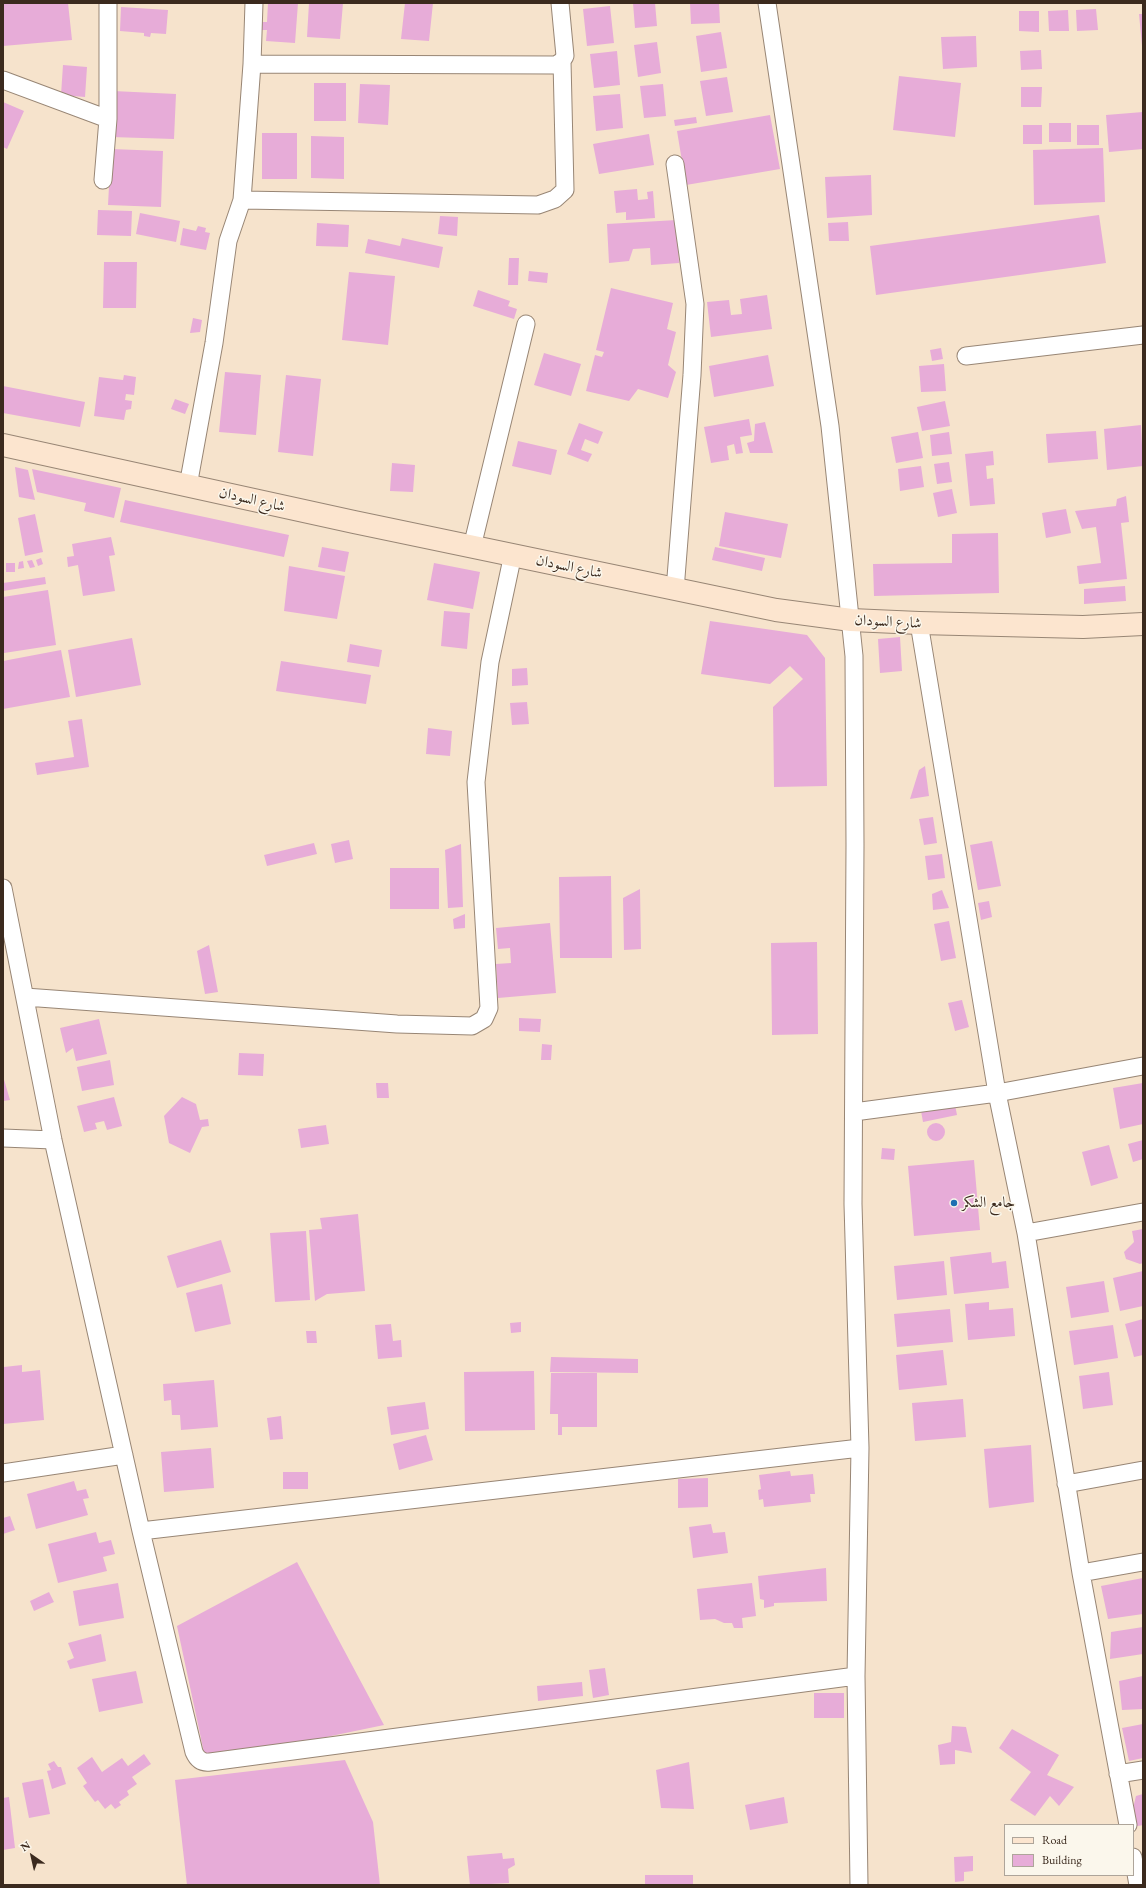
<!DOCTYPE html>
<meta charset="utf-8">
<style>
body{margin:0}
#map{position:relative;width:1146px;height:1888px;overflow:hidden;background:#f6e3cc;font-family:"EB Garamond",serif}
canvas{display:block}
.frame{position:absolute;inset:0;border:4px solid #3b2a1e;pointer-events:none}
.legend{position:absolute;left:1004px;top:1824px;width:130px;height:52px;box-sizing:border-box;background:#fbf7ec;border:1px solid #aea59a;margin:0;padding:5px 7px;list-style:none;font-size:12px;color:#3b2a1e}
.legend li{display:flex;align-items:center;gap:8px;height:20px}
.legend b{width:20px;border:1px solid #aea59a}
.north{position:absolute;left:12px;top:1836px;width:40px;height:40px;-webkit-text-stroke:3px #fbf7ec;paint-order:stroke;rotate:326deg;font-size:11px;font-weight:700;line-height:16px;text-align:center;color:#3b2a1e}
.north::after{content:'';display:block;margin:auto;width:14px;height:18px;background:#3b2a1e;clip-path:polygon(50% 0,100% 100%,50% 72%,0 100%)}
</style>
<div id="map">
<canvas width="1146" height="1888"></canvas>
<div class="frame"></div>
<ul class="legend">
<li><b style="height:5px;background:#fce5cf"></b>Road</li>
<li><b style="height:11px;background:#e7acd8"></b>Building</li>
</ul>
<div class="north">N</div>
</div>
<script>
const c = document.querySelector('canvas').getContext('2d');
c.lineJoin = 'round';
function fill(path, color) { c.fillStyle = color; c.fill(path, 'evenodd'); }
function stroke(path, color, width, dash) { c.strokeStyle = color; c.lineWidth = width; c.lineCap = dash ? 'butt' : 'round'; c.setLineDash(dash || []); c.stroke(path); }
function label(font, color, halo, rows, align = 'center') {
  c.font = font + ' "EB Garamond",Amiri,serif'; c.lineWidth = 3; c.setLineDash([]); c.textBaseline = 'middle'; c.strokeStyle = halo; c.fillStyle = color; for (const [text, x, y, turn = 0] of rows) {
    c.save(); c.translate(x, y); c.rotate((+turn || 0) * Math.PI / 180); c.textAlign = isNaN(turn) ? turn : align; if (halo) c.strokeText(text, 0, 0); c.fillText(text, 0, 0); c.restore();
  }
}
const building = new Path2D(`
 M3,3H68L72,40L3,46Z
 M268,3H298L295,43L266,41L267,30H257L258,22H267Z
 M309,3H343L340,39L307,37Z
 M405,3H433L429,41L401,39Z
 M633,3H655L657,26L635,28Z
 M690,3H719L720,23L691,24Z
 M610,6L614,43L587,46L583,9Z
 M121,7L168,10L166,34L151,33L150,37L144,36V33L120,31Z
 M1096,9L1098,30L1077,31L1076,10Z
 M1068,10L1069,31H1049L1048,11Z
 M1019,11H1039V32L1019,31Z
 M1139,14H1143V46H1142Z
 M721,32L727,68L701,72L696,36Z
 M976,36L977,67L943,69L941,37Z
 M657,42L661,73L638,77L634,45Z
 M1041,50L1042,69L1021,70L1020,51Z
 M617,51L620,85L594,88L590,54Z
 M63,65L87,67L85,97L61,95Z
 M899,76L961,83L955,137L893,130Z
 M727,77L733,112L706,116L700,81Z
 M314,83H346V121H314Z
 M360,84L390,85L388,125L358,123Z
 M663,84L666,116L644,118L640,86Z
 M1021,87H1042L1041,107H1021Z
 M113,91L176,94L174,139L111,137Z
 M620,94L623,128L596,131L593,96Z
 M3,102L24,111L7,149L3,147Z
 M1143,112V149L1109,152L1106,115Z
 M770,115L780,169L686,185L677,131Z
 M696,117L697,123L675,126L674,120Z
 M1049,123H1071V142H1049Z
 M1023,125H1042V144H1023Z
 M1077,125H1099V145H1077Z
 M262,133H297V179H262Z
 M649,134L654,165L599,174L593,144Z
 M311,136L344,137V179L311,178Z
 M1103,148L1105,202L1034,205L1033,150Z
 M111,149L163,151L161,207L108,205Z
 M871,175L872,215L827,218L825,177Z
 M637,189L638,200L648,199L647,192L653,191L655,218L626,220V212L616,213L614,191Z
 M98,210L132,211L131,236L97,235Z
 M140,213L180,221L176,242L136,234Z
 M1099,215L1106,263L876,295L870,246Z
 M440,216L458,217L457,236L438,234Z
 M677,220L679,263L651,265L650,248L633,249L629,261L609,263L607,224Z
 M848,222L849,241H829L828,223Z
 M317,223L349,225L348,247L316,246Z
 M198,226L206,228L205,232L210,233L206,250L180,245L183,228L196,231Z
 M402,238L443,247L439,268L365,253L368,239L400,246Z
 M509,258H519L518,285H508Z
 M104,262H137L136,308H103Z
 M529,271L548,273L547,283L528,281Z
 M349,272L395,276L388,345L342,340Z
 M611,288L673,303L667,329L676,332L668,365L676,372L668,398L638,389L629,401L586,391L595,355L602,357L604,352L596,350Z
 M478,290L510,301L508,306L517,309L514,319L473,306Z
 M767,295L772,329L711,337L707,302L729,300L731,315L742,314L740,299Z
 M193,318L202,320L200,332L190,333Z
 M941,348L943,359L932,361L930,350Z
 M544,353L581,364L571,396L534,385Z
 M768,355L774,386L714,397L709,366Z
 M944,364L946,391L921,392L919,366Z
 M225,372L261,375L256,435L219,432Z
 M124,375L136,377L134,395L126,394L125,400L132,401L131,409L126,410L124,420L94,416L99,377L123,380Z
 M286,375L321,379L313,456L278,452Z
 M3,386L85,402L80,427L3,413Z
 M175,399L189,404L185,414L171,409Z
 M945,401L950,426L922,431L917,407Z
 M749,419L752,435L740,437L743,453L736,454L734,444L727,446L729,460L711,463L704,427Z
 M765,422L773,453H750L747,443L754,441L755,424Z
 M579,423L603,432L598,444L585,439L581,450L592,454L588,462L567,454Z
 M1141,425L1143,466L1107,470L1104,429Z
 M1096,431L1098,459L1048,463L1046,434Z
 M918,432L923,458L896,463L891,437Z
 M949,432L952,454L932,456L930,435Z
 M518,441L557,450L551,475L512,466Z
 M993,451L994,465L986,466L987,479L993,478L995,504L970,506L965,454Z
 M949,462L952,482L937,484L934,464Z
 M392,463L415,465L413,492L390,491Z
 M921,466L924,487L900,491L898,469Z
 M15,467L28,470L35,500L19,497Z
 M32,469L121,488L114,518L84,511L86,503L37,492Z
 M952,489L957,513L938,517L933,493Z
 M1126,496L1129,522L1121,523L1127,579L1079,584L1077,566L1101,563L1096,527L1082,529L1075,511L1116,506L1117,499Z
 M125,500L289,535L284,557L120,522Z
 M1066,509L1071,533L1046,538L1042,513Z
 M725,512L788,524L781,558L719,546Z
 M35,514L43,552L25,556L18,518Z
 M998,533L999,593L874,596L873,564L952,563V534Z
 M111,537L115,555L109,556L115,591L83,596L78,565L68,567L67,557L74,556L72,544Z
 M322,547L349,552L345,572L318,567Z
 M715,547L765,558L762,571L712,560Z
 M41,558L43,564L38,566L36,560Z
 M32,560L35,567L30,568L27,561Z
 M23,561L24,568L18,569L19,562Z
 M6,563H15V572H6Z
 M434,563L480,572L473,609L427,600Z
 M289,566L345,576L337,619L284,611Z
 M45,577L46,584L3,591V583Z
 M1125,586L1126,601L1084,604V589Z
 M48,590L56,645L4,653L3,597Z
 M444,611L470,613L467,649L441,646Z
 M710,621L807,635L825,658L827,786L774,787L773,707L803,679L790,666L770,684L701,674Z
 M900,637L902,671L880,673L878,639Z
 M132,638L141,685L76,697L68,650Z
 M350,644L382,650L379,667L347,662Z
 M61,650L70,697L3,709V661Z
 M281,661L371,675L366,704L276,691Z
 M527,668L528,685L512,686V669Z
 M527,702L529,724L512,725L510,703Z
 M82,719L89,767L37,775L35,763L74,757L68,721Z
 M428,728L452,731L450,756L426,754Z
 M925,766L929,796L910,799L919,770Z
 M933,817L937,843L924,845L919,819Z
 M349,840L353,859L335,863L331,844Z
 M992,841L1001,886L978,890L970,845Z
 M314,843L317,854L267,866L264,855Z
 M461,844L463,907L448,908L445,850Z
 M942,854L945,878L928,880L925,856Z
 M390,868H439V909H390Z
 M611,876L612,958H560L559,877Z
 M640,889L641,949L624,950L623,898Z
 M942,890L949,908L933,910L932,894Z
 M989,901L992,917L981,920L978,903Z
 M465,914V928L454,929L453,919Z
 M949,921L956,958L941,961L934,924Z
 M550,923L556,993L498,998L496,964L511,963L510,948L498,949L496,928Z
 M817,942L818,1034L772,1035L771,943Z
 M209,945L218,992L205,994L197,951Z
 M962,1000L969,1027L955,1031L948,1003Z
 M519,1018L541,1019L540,1032L519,1031Z
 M99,1019L107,1054L76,1061L73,1048L66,1053L60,1028Z
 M542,1044L552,1045L551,1060H541Z
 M239,1053L264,1054L263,1076L238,1075Z
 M110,1060L114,1085L82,1091L77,1067Z
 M3,1076L10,1100L3,1101Z
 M376,1083H388L389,1098H377Z
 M1143,1083V1124L1120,1129L1113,1088Z
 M114,1097L122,1126L107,1130L104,1121L95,1123L97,1129L84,1132L77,1106Z
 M182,1097L196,1104L200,1120L208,1119L209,1126L202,1127L190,1153L169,1143L164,1116Z
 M955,1105L957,1115L923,1122L921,1111Z
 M927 1132a9 9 0 1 1 18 0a9 9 0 1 1-18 0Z
 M326,1125L329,1144L301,1148L298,1129Z
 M1143,1140V1159L1133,1162L1128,1144Z
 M1109,1145L1118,1178L1091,1186L1082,1152Z
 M882,1148L895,1149L894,1160L881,1159Z
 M974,1160L980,1230L914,1236L908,1166Z
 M358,1214L365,1291L327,1294L315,1301L309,1230L322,1229L320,1218Z
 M1143,1229V1263L1140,1264L1126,1259L1124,1252L1134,1242L1132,1231Z
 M306,1231L310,1300L275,1302L270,1233Z
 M221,1240L231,1272L177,1288L167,1256Z
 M991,1252L992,1263L1006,1261L1009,1288L954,1294L950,1257Z
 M944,1261L947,1295L897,1300L894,1266Z
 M1143,1271V1306L1120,1311L1113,1278Z
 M1104,1281L1109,1312L1071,1318L1066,1287Z
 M222,1284L231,1324L195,1332L186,1293Z
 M989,1302V1310L1013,1308L1015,1336L968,1340L965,1304Z
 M950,1309L953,1342L897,1347L894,1314Z
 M1143,1319V1355L1134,1357L1125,1324Z
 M521,1322V1332L511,1333L510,1323Z
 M391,1324L393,1341L401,1340L402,1357L378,1359L375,1325Z
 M1113,1325L1118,1358L1074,1365L1069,1331Z
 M306,1331H316L317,1343H307Z
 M943,1350L947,1385L899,1390L896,1355Z
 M551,1357L638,1359V1373L550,1372Z
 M22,1365V1372L40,1370L44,1420L3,1424L4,1367Z
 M534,1371L535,1430L465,1431L464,1372Z
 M1109,1372L1113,1405L1083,1409L1079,1376Z
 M551,1373H597V1427H562V1435H558V1414H550Z
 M214,1380L218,1427L181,1430L180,1415H172L171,1400L164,1401L163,1384Z
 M963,1399L966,1437L915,1441L912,1403Z
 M425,1402L429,1429L391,1435L387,1407Z
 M281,1416L283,1439L270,1440L267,1418Z
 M426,1435L433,1460L399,1470L393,1444Z
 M1031,1445L1034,1502L989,1508L984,1449Z
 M211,1448L214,1488L164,1492L161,1452Z
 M790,1471L791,1476L813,1474L815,1494H810L811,1502L764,1507L763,1499L759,1500L758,1490L761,1489L759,1475Z
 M283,1472H308V1489H283Z
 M708,1478V1507L678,1508V1479Z
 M74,1481L77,1491L86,1489L89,1498L83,1499L88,1515L36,1529L27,1494Z
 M10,1516L15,1530L3,1534V1518Z
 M711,1524L713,1533L725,1532L728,1553L693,1558L689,1527Z
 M96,1532L99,1543L111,1540L115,1554L103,1557L107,1571L58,1583L48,1544Z
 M297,1562L384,1725L206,1762L177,1626Z
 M826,1568L827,1601L774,1603V1606L764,1608V1600L760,1599L758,1576Z
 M1143,1578V1614L1108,1619L1101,1586Z
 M118,1583L124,1618L79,1626L73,1591Z
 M752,1583L756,1616L742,1618L743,1628H734L732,1623H724L715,1619L700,1620L697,1589Z
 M49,1592L54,1602L34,1611L30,1601Z
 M1143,1627V1654L1110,1659L1111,1632Z
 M101,1634L106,1661L70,1669L67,1661L74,1658L68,1643Z
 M605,1668L609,1695L593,1698L589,1670Z
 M136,1671L143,1703L99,1712L92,1679Z
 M1143,1676V1709L1122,1710L1119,1681Z
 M582,1682L583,1696L538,1701L537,1686Z
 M814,1693H844V1718H814Z
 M1143,1724V1758L1129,1761L1122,1728Z
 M952,1726L966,1727L972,1753L955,1750V1764L940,1765L938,1745L951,1742Z
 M1012,1729L1059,1755L1047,1775L1074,1787L1059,1806L1050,1796L1035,1816L1010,1800L1031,1772L999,1748Z
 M144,1754L151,1764L132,1777L137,1784L127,1791L129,1795L119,1802L121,1805L115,1809L111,1804L105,1809L98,1800L95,1802L83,1786L87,1783L77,1768L92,1757L102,1772L122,1758L128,1766Z
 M345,1760L373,1822L380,1885H187L175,1780Z
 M54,1761L58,1767H61L66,1784L52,1789L47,1771L51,1770L48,1764Z
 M689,1762L694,1809L661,1808L656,1770Z
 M43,1779L50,1814L29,1818L22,1783Z
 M1143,1794V1825L1133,1827L1129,1825L1136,1796Z
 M9,1797L15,1848L3,1850V1798Z
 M784,1797L788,1823L750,1830L745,1805Z
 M502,1853L503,1859L514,1858L515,1865L508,1869L509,1883L470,1885L467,1856Z
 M973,1856V1871L964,1872V1881L955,1882L954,1857Z
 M645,1875H693V1885H645Z`);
const minor = new Path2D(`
 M767,3L830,426L854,656L855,845L853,1204L860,1448L856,1676L859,1885
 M252,64L556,65L562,61L565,56L560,3
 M3,80L108,119
 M675,164L695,304L692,375L675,590
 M103,180L108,119V3
 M242,200L538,205L555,199L565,190L562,61
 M966,356L1143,335
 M188,486L214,343L228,241L242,200L252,64L254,3
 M472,547L526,324
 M919,623L997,1093L1026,1233L1081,1573L1128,1825
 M3,888L53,1140L141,1531L194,1752C197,1759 202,1763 210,1762L856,1676
 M25,997L397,1024L472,1026L484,1019L489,1008L476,782L490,662L513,554
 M854,1112L997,1093L1143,1066
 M3,1138L53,1140
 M1026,1233L1143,1212
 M3,1473L124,1455
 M1066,1484L1143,1470
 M141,1531L860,1448
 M1081,1573L1143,1562
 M1118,1774L1143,1770
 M1133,1857L1138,1885`);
const secondary = new Path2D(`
 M3,445L354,522L776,610L851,620L919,623L1083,627L1143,624`);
const markers = [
 [954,1203,4,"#1f6fb2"]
];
const streetNames = [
 ["شارع السودان",252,500,13],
 ["شارع السودان",569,567,12],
 ["شارع السودان",888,622,3]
];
const poiNames = [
 ["جامع الشكر",962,1203]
];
fill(building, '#e7acd8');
stroke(minor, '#988675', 19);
stroke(secondary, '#988675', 24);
stroke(minor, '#fff', 17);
stroke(secondary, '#fce5cf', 22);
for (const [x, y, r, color] of markers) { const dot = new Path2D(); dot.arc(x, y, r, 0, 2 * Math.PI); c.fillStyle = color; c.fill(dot); stroke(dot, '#fbf7ec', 1.5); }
label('15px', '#3b2a1e', '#fbf7ec', streetNames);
label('15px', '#3b2a1e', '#fbf7ec', poiNames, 'left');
</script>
